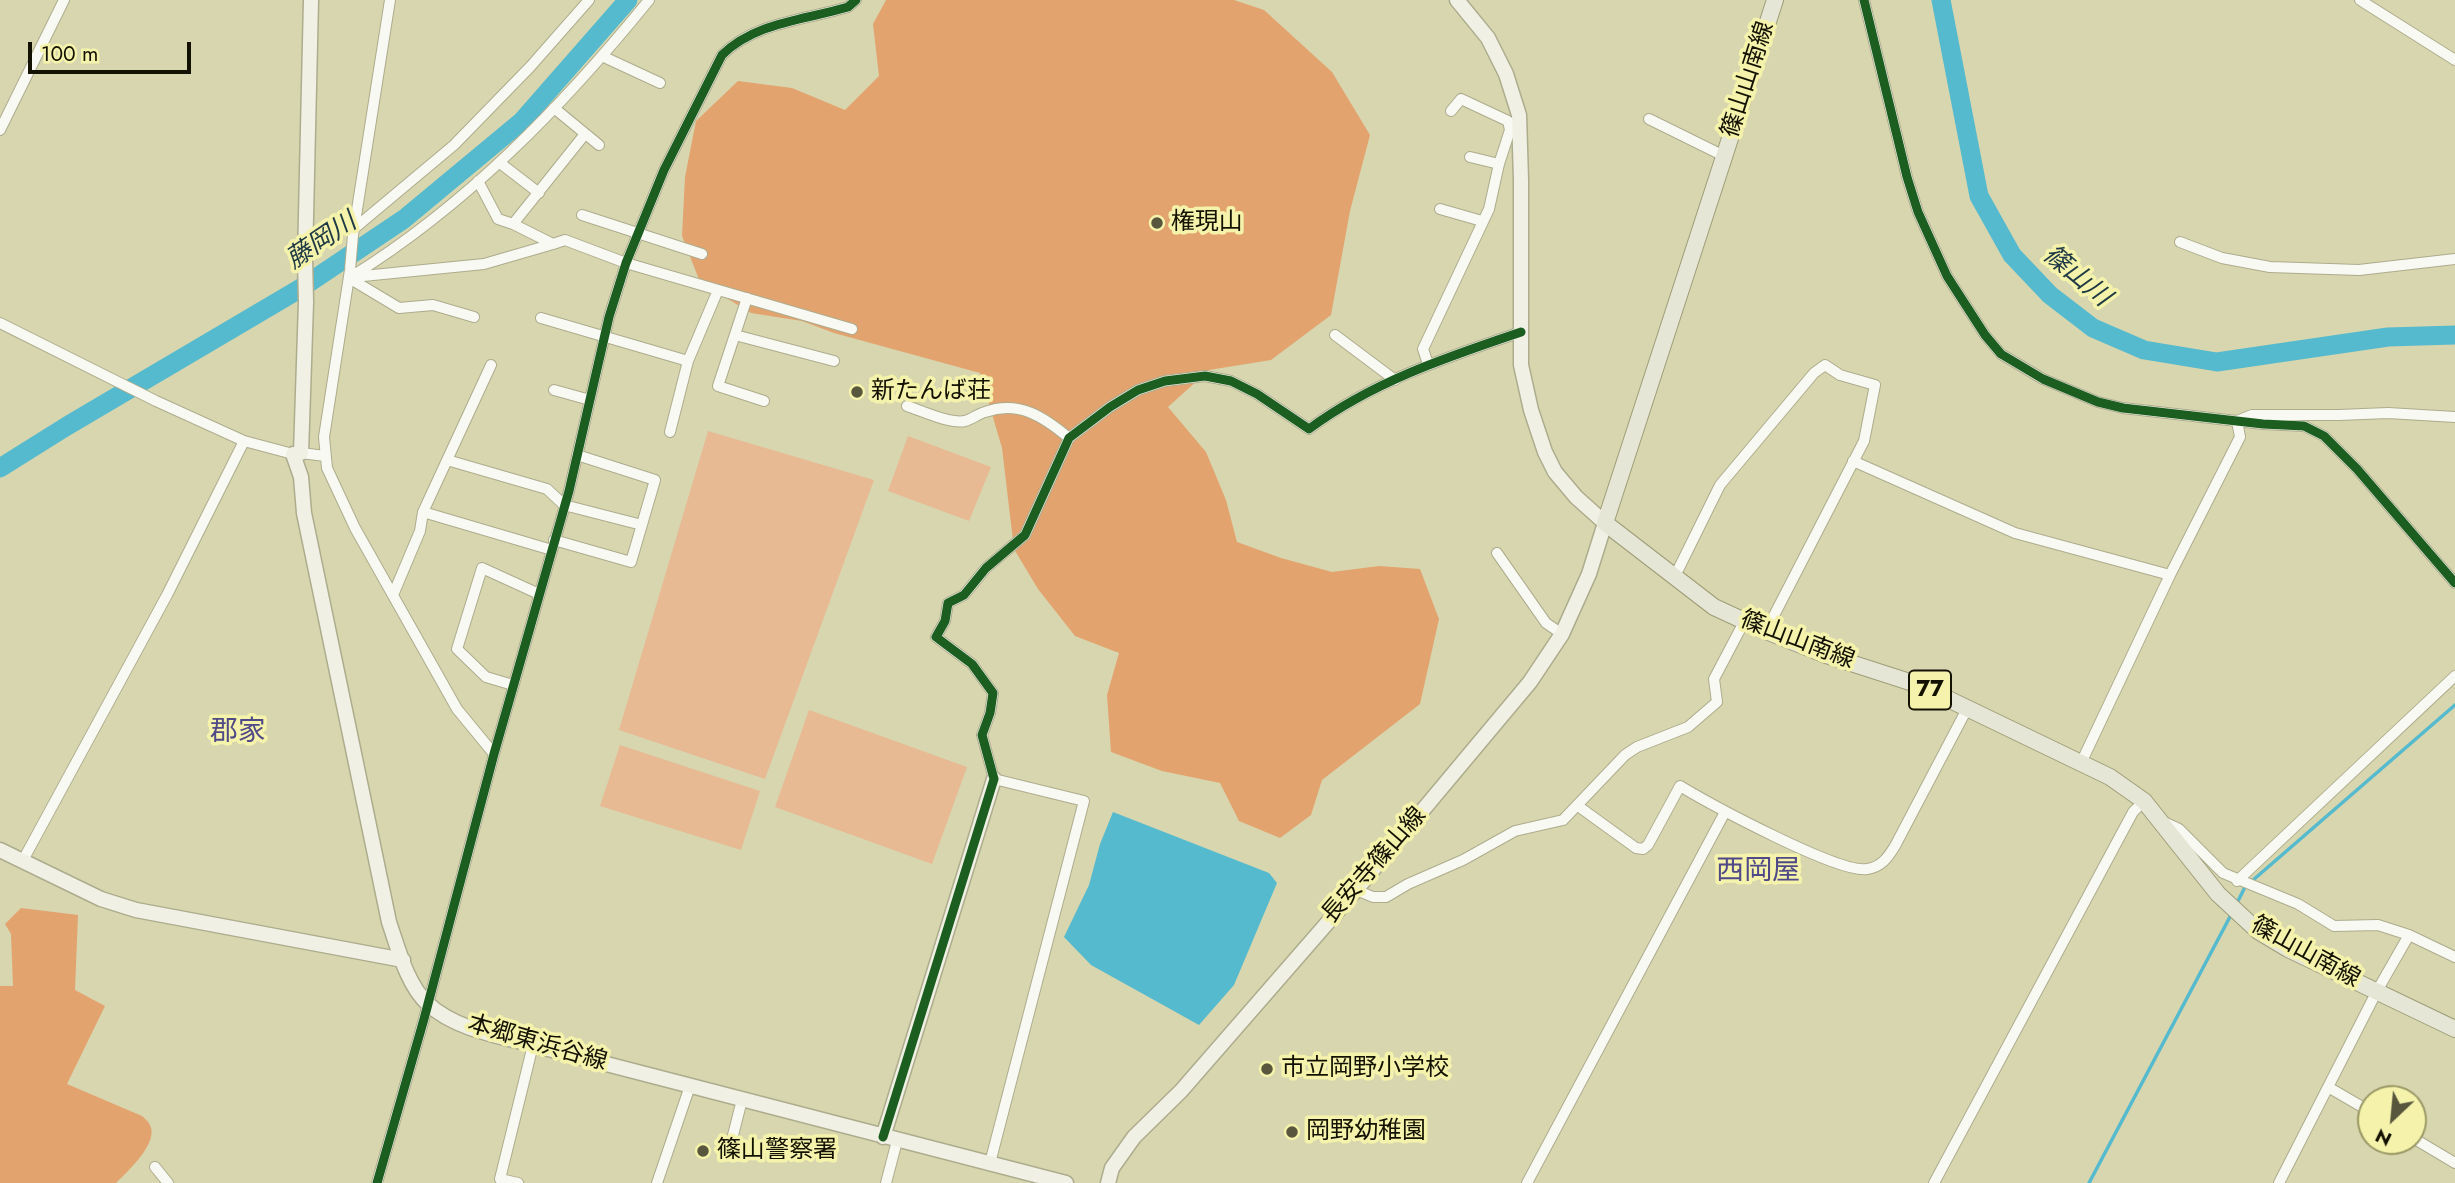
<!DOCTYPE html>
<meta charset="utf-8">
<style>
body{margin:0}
#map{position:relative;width:2455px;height:1183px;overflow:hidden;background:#d7d6af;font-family:Jost,sans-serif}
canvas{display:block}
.north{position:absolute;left:2357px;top:1085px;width:70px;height:70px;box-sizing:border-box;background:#f5f3ab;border:2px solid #9b9967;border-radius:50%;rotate:206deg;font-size:19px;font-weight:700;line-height:28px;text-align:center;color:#131100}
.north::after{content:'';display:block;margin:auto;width:24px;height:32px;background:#58563d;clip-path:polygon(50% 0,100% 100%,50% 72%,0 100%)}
.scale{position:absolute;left:28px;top:42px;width:163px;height:32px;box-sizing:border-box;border:4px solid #131100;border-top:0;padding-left:9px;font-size:21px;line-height:24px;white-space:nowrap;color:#131100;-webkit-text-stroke:5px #f5f3ab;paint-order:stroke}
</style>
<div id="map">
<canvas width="2455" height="1183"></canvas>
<div class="north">N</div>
<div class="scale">100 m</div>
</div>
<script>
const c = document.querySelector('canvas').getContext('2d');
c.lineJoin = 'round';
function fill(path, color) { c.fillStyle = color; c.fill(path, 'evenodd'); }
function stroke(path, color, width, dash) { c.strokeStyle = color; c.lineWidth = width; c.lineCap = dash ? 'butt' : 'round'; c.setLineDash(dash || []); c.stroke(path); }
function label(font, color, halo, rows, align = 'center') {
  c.font = font + ' Jost,"Noto Sans JP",sans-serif'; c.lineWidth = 7; c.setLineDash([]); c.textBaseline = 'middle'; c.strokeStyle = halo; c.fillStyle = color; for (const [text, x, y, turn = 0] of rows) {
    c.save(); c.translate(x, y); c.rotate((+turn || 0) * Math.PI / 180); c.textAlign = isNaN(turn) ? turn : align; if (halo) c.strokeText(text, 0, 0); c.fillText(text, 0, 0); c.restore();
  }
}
const green = new Path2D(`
 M708,431L874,480L765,779L619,730Z
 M908,436L991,467L969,521L888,491Z
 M809,710L967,767L932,864L775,807Z
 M620,745L760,791L741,850L600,806Z`);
const forest = new Path2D(`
 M886,0H1234L1264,10L1332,72L1370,135L1350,211L1331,315L1271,360L1209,370L1168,407L1206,452L1226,500L1237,542L1281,558L1332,572L1379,566L1420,569L1439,619L1420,704L1322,780L1311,815L1280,838L1239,821L1220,783L1162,771L1111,752L1107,695L1119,653L1075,636L1038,589L1014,549L1002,448L980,373L834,333L802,321L751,313L700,282L682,236L685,177L696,121L738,81L792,88L845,110L879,76L873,24Z
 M21,908L78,915L75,990L105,1006L67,1084L142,1116C145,1119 148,1121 150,1125C159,1143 128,1171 116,1183H0V986H13L11,934L5,924Z`);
const water = new Path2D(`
 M1113,812L1269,873L1277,883L1234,985L1199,1025L1091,965L1064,937L1089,885L1100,844Z`);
const stream = new Path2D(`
 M2237,903L2245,887L2455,705
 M2089,1183L2232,913`);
const river = new Path2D(`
 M1941,0L1979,196L2012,255L2050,295L2093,328L2144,350L2217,362L2388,337L2455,335
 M0,468L67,426L301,288L404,219L522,121L628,0`);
const street = new Path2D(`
 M390,0L353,235L350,270L324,437L327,468L355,528L457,709L494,754
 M1864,0L1907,177L1918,212L1947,276L1985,335L2001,354L2043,379L2098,402L2123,408L2263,424L2304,426L2324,436L2357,469L2455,583
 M2360,0L2455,60
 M604,57L660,83
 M554,108L599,145
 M1451,111L1461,99L1508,121L1510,130
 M1649,119L1724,156
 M0,130L64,0
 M1470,157L1499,164
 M500,163L539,193
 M478,181L498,219L513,224L585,134
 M1440,209L1482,221
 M582,215L702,254
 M513,224L553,244L565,240L626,263L852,329
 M356,227L454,145L530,67L589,0
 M2180,242L2222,258L2270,267L2359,270L2455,259
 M353,277L484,264L553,244
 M349,278C466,206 563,106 649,0
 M349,278L399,308L433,305L474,317
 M747,298L718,386L764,401
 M541,318L688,361L718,290
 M0,323L156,401L244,441L293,454L301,453L325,456
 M735,335L834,361
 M1335,335L1395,380
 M1428,364L1423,349L1489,209L1499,164L1510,130L1521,131
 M554,390L590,400
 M907,406C922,411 950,424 965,421C972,419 978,414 985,412C1019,400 1044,417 1069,438
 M2237,421L2252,415H2339L2388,413L2455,417
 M670,432L688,361
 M447,460L547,489L564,505L642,525
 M1853,461L2015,533L2170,575
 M423,512L552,550
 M554,540L631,562L655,480L577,455
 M1497,553L1546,623L1562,634
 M1674,578L1720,485L1814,373L1825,365L1840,375L1875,385L1864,441L1766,631
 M393,595L420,531L423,512L491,365
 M513,685L486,677L457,649L482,568L539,594
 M2081,763L2170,575L2240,437L2237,421
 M1578,806L1636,848L1643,849L1648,845L1680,786C1710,804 1839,874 1867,869C1882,867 1888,857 1895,846L1968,707
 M2164,822L2179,829L2223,873L2298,904L2334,926L2378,925L2409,935L2455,957
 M22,862L167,595L244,441
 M2237,881L2455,676
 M1356,890L1373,897H1386L1408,884L1463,860L1515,831L1563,820L1625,755L1637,747L1688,727L1717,702L1714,679L1744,622
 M2328,1087L2371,1112
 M2413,1138L2455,1163
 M731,1143L742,1100
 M990,1163L1084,801L994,779L982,735L990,713L993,693L972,664L936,637L945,621L948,603L964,595L986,568L1025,535L1069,438L1110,407L1138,390L1165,381L1205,376L1231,381L1257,394L1309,429C1372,382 1447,357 1521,332
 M155,1167L168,1183
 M377,1183L424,1019L494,754L569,491L609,317L626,263L664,170L722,55C755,22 805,20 848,7L856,0
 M518,1183L500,1179L533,1045
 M657,1183L690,1086
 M886,1183L897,1141
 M1527,1183L1725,812
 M1934,1183L2133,812L2144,801
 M2279,1183L2377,991L2409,935`);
const secondary = new Path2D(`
 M301,453L306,302L305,259L311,0
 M293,454L301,477L304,513L389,922C398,948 407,985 428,1004C455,1029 499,1036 533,1045L1066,1183
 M0,850L101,899L136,910L403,960
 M883,1137L994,779
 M1108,1183L1112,1168L1134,1137L1181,1091L1356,890L1530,682L1562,634L1589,574L1605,523L1576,497L1555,472L1545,452L1531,410L1521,365V180L1519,115L1506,74L1488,38L1457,0`);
const primary = new Path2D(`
 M1775,0L1605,523L1714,607L1766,631L1826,655L1919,685L2110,777L2144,801L2218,894L2258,931L2288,949L2455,1029`);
const cycleway = new Path2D(`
 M1864,0L1907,177L1918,212L1947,276L1985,335L2001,354L2043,379L2098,402L2123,408L2263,424L2304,426L2324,436L2357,469L2455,583
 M883,1137L994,779L982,735L990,713L993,693L972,664L936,637L945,621L948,603L964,595L986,568L1025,535L1069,438L1110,407L1138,390L1165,381L1205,376L1231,381L1257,394L1309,429C1372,382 1447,357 1521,332
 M377,1183L424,1019L494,754L569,491L609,317L626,263L664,170L722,55C755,22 805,20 848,7L856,0`);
const markers = [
 [1157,223,7,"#58563d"],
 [857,392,7,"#58563d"],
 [1267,1069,7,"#58563d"],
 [1292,1132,7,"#58563d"],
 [703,1151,7,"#58563d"]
];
const shields = [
 [1930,690,42]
];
const shieldNames = [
 ["77",1930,690]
];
const streetNames = [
 ["篠山山南線",1749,80,-72],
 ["篠山山南線",1797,641,21],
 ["長安寺篠山線",1375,866,-49],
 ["篠山山南線",2305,953,29],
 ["本郷東浜谷線",537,1044,16]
];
const poiNames = [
 ["権現山",1171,223],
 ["新たんば荘",871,392],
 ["市立岡野小学校",1281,1069],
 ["岡野幼稚園",1306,1132],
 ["篠山警察署",717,1151]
];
const waterNames = [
 ["藤岡川",322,242,-34],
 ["篠山川",2076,277,40]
];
const quarterNames = [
 ["郡家",238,733],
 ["西岡屋",1758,872]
];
fill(green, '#e7ba94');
fill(forest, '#e3a36f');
fill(water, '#56bace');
stroke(stream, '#56bace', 3.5);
stroke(river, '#56bace', 19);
stroke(street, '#adac8d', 12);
stroke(secondary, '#adac8d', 17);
stroke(primary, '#9e9d78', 18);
stroke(street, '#f9f9f3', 10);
stroke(secondary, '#f0f0e5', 14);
stroke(primary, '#e6e6d6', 16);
stroke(cycleway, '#1b5e20', 9);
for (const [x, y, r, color] of markers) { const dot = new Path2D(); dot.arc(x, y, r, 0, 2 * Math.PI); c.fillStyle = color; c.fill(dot); stroke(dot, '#f5f3ab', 2.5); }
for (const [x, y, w] of shields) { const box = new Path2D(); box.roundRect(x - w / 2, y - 19.5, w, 39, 5); c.fillStyle = '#f5f3ab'; c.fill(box); stroke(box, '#131100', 2); }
label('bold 23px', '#131100', null, shieldNames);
label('24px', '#131100', '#f5f3ab', streetNames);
label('24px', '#131100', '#f5f3ab', poiNames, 'left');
label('italic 26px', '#1e3944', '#f5f3ab', waterNames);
label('28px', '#504988', '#f5f3ab', quarterNames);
</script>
